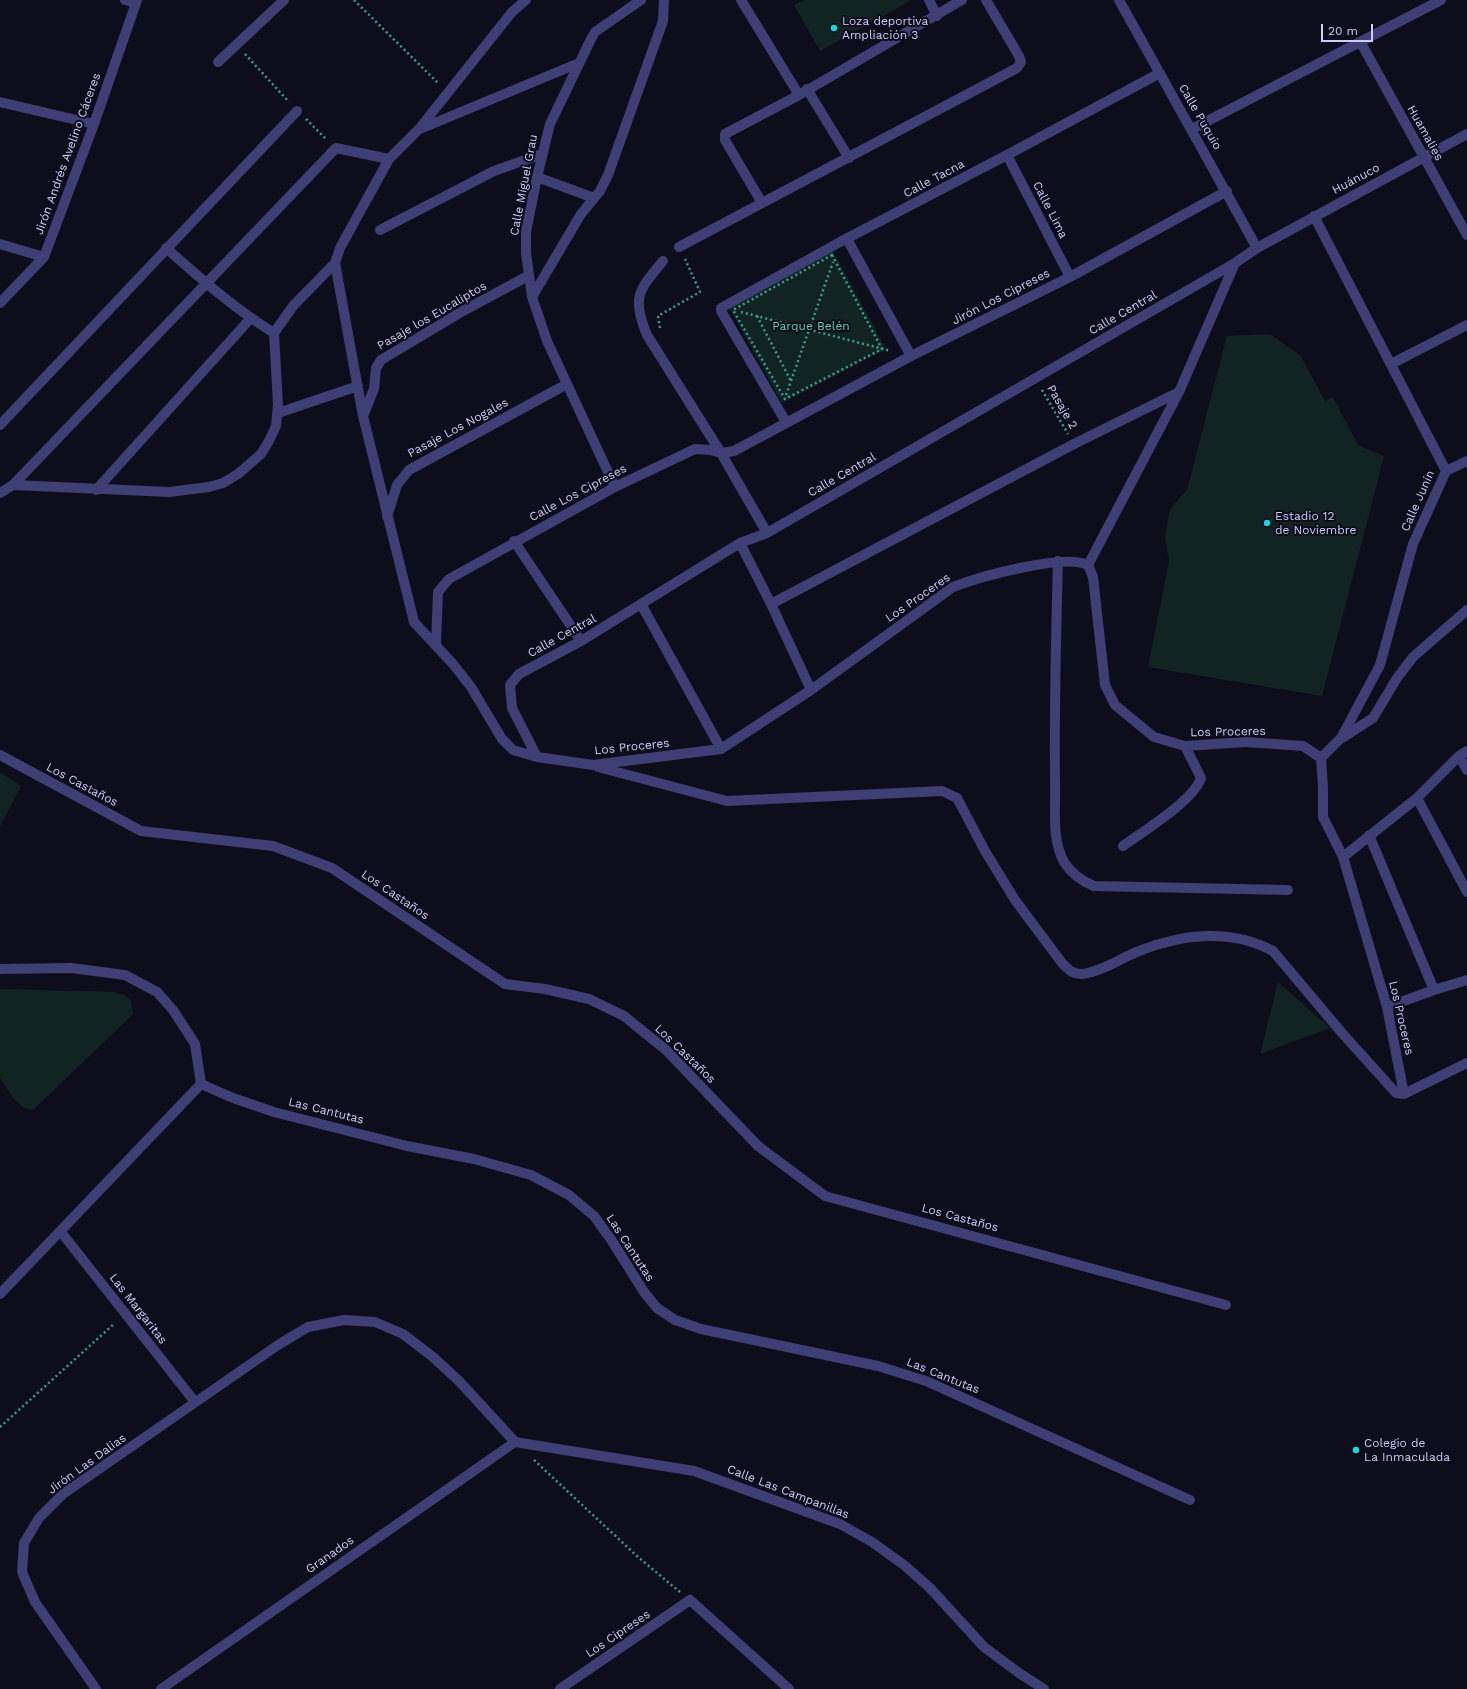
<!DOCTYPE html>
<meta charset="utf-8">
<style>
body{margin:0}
#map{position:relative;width:1467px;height:1689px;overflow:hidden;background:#0e0d1b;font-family:"Work Sans",sans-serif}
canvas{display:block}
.scale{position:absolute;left:1321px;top:24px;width:52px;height:18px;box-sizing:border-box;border:2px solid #ceccfa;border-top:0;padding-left:5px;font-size:12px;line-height:14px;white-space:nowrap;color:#ceccfa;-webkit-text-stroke:3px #0e0d1b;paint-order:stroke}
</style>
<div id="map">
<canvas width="1467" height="1689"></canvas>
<div class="scale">20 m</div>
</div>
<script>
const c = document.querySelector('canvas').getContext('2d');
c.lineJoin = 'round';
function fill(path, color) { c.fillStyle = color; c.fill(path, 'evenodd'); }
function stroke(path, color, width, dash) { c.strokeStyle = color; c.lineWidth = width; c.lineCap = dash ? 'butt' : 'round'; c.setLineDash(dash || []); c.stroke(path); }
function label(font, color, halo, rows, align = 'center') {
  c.font = font + ' "Work Sans",sans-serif'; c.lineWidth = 4; c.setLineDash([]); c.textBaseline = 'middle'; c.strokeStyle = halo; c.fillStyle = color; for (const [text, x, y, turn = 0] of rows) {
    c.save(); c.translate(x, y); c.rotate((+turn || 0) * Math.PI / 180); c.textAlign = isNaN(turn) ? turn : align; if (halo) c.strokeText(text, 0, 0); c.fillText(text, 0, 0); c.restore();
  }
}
const green = new Path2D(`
 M804,0H909L910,1L820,51L794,5Z
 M833,251L886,349L782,403L730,309Z
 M1270,334L1301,356L1325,401L1333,397L1358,445L1384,456L1322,696L1148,667L1169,561L1165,537L1170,509L1187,490L1227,336Z
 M0,772L21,786L0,826Z
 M1278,982L1330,1028L1260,1054Z
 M0,989L114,992L124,995L131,1001L133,1014L33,1110L24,1108L14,1099L0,1078Z`);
const path = new Path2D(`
 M354,0L438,83
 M245,54L289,102
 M306,119L327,140
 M832,255L882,349L785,399L733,310Z
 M741,312L891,351
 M757,316L791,381
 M660,328L658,316L700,292L685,259
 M1042,390L1068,434
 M786,395L833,262
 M0,1427L115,1323
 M534,1460L638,1557L680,1592`);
const minor = new Path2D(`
 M125,0L136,3
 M741,0L799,95
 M929,0L937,16
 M1119,0L1257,248
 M1361,43L1467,235
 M218,62L284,0
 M807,89L849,158
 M0,102L94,124
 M420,129L579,63
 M1192,129L1441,0
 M1007,155L1070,277
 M389,159L340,248L335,263L363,416L414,622L453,664L471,687L502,739L513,750L537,757L593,765L721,749L811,690L953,587C979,577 1064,553 1088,565L1093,577L1105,685L1115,705L1143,728L1154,737L1185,746L1246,742L1303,746L1321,758L1323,787V817L1343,857L1387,1007L1404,1094
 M537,177L594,198
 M762,203L725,140V134L799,95L962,0
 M1314,216L1446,471
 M380,230L494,171L542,154
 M847,239L911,356
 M0,244L44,257
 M679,247L1017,68L1021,62L1019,56L986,0
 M166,248C201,279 235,309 274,333
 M663,261C639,290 631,297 647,335L721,453L767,533
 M532,297L581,214L600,191L608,175L663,21L664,0
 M0,303L44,257L94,124L137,0
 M1391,364L1467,325
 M278,413L358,386
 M363,416L374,389L376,368L381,360L463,311L528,276
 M786,422L721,311V308L840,242L1007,155L1160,73
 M0,425L297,111
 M1446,471L1467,461
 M13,485L169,492L209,487L223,483L238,474L261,454L269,441L276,426L278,405L274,333L293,306L335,263
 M615,487L547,341L532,297L526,253V232L537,177L550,124L591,39L595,32L641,0
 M96,490L250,319
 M0,493L13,485L336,148L389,159L419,129L512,12L526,0
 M387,517L397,485L409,470L567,384
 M514,541L581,641
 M740,543L771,604L811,690
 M1058,561C1056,635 1054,707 1055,781C1056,806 1051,839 1064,862C1071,873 1081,881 1094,886L1288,890
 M1088,565L1179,392L1235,263
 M641,604L721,749
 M771,604L1074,444L1179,392
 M436,644L438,592L449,579L615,487L695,449L711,450L721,453L734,451L911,356L1070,277L1227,191
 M1342,738L1373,718L1397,678L1413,657L1467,610
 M0,755L141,831L273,846L332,868L505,984L545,989L589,999L624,1016L666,1050L758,1146L825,1196L1226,1305
 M1459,756L1467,770
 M537,757L512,708L510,685L519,674L581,641L740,543L767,533L1235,263L1257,248L1467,134
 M1321,758L1341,738L1380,665L1413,544L1446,471
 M598,767L727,801L942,791L957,798L985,851L1015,900L1062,963C1068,969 1073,975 1083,974C1103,971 1121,958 1139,951C1182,934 1231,928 1273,951L1342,1033L1396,1093L1404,1094L1467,1063
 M1417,798L1467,892
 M1369,835L1434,990
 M1123,846C1144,831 1194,800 1201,778L1185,746
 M1343,857L1417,798L1459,756L1467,751
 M0,969L71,968L125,975L157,992L173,1010L195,1044L201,1084
 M1387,1007L1434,990L1467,980
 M201,1084L233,1098L274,1112L407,1146L474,1159L531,1175L569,1195L594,1216L612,1241L644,1292L657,1308L675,1320L701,1329L878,1366L926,1381L1190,1500
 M61,1232L195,1402
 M0,1294L201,1084
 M515,1442L694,1471L840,1524L872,1542L904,1565L930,1588L984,1647L1019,1673L1044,1689
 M96,1689L35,1602L22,1572L24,1543L39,1518L63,1494L278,1345L308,1327L344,1320L375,1322L403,1334L433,1357L460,1382L515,1442
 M161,1689L515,1442
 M560,1689L690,1600L789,1689`);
const markers = [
 [834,28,4,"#17d7da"],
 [1267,523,4,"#17d7da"],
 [1356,1450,4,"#17d7da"]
];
const poiNames = [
 ["Loza deportiva",842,21],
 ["Ampliación 3",842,35],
 ["Estadio 12",1275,516],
 ["de Noviembre",1275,530],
 ["Colegio de",1364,1443],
 ["La Inmaculada",1364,1457]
];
const streetNames = [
 ["Calle Puquio",1200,117,60],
 ["Huamalies",1425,133,61],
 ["Jirón Andrés Avelino Cáceres",68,154,-70],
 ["Calle Tacna",934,179,-28],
 ["Huánuco",1356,179,-28],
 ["Calle Miguel Grau",524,185,-79],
 ["Calle Lima",1050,210,63],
 ["Jirón Los Cipreses",1001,297,-27],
 ["Calle Central",1123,313,-30],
 ["Pasaje los Eucaliptos",432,316,-30],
 ["Pasaje 2",1062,407,60],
 ["Pasaje Los Nogales",458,428,-28],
 ["Calle Central",842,475,-30],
 ["Calle Los Cipreses",578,493,-28],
 ["Calle Junín",1418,501,-66],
 ["Los Proceres",918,598,-35],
 ["Calle Central",562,636,-29],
 ["Los Proceres",1228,732,-1],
 ["Los Proceres",632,747,-6],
 ["Los Castaños",82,785,28],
 ["Los Castaños",395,895,34],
 ["Los Proceres",1401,1018,77],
 ["Los Castaños",685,1054,44],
 ["Las Cantutas",326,1111,14],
 ["Los Castaños",960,1218,15],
 ["Las Cantutas",630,1248,57],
 ["Las Margaritas",138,1309,52],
 ["Las Cantutas",943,1376,22],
 ["Jirón Las Dalias",87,1464,-36],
 ["Calle Las Campanillas",788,1492,21],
 ["Granados",330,1555,-35],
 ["Los Cipreses",618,1634,-34]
];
const parkNames = [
 ["Parque Belén",811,326]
];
fill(green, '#112422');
stroke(path, '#39a192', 2.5, [2, 3]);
stroke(minor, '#3d3f75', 10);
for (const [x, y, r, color] of markers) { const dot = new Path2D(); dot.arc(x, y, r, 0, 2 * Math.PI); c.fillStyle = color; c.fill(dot); stroke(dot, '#0e0d1b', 1.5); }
label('12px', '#ceccfa', '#0e0d1b', poiNames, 'left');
label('12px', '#ceccfa', '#0e0d1b', streetNames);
label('12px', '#61d0ab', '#0e0d1b', parkNames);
</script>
